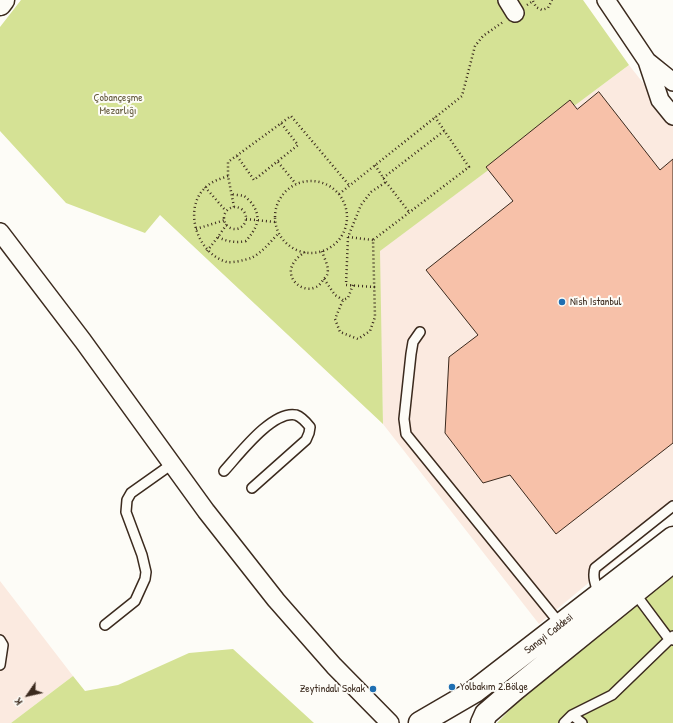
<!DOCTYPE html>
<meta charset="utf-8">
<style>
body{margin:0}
#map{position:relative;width:673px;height:723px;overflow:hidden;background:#fdfcf7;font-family:"Patrick Hand",sans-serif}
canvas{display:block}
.north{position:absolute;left:8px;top:675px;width:40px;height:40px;-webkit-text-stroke:3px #fdfcf7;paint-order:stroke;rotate:236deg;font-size:11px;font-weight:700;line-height:16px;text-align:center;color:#3b2a1e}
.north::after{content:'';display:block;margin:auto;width:14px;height:18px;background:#3b2a1e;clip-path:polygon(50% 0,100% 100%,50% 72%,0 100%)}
</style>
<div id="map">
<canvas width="673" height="723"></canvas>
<div class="north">K</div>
</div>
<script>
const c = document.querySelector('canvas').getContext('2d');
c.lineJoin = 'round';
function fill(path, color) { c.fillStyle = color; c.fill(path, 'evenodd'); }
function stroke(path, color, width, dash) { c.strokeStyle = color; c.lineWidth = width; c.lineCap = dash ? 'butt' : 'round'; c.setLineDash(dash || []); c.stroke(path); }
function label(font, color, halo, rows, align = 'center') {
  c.font = font + ' "Patrick Hand",sans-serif'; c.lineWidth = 4; c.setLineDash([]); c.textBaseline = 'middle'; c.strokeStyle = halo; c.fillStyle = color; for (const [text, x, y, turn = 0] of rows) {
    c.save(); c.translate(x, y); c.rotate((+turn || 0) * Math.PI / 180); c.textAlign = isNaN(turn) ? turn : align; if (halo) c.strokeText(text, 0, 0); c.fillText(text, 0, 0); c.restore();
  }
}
const built = new Path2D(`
 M629,65L673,121V513L539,624L383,424L379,251Z
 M0,581L73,676L11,723H0Z`);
const green = new Path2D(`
 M21,0H583L629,65L380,251L383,424L160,215L145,233L66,203L0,131V27Z
 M673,574V723H497L531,688Z
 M233,649L314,723H11L73,676L85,691L118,685L189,653Z`);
const building = new Path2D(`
 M599,92L660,170L673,159V443L556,534L510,475L483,483L445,433L449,357L478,335L426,270L513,201L486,167L570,100L577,109Z`);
const path = new Path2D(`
 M533,1L536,7L542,10L548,8L552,0
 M527,5L533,1
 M237,156L254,180L298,145L281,123
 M278,162L296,184
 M375,165L386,182L409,212
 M228,176C220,179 212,181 206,187C182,208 197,254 227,262C233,263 245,260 251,258C262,253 271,241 279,233
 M383,178L444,131
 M275 217a36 36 0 1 1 72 0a36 36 0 1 1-72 0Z
 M205,187L226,211
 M339,194L462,96L475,46L483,36L503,22
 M234,207L228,176V162L291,116L349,185
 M224 218a11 11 0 1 1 22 0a11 11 0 1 1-22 0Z
 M246,219L275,222
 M196,229L225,220
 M218,237C228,242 236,243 246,241C256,229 262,219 253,205C251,202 247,198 244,196C240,195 235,195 231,194
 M348,237L373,240
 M207,251L218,237L227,224
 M305,252C299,256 293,261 291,269C289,282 304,293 316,287C319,286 321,283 323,280C324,279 326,277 327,275C330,268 324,258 322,251
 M324,279L335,295L343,300
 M353,285L348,298L343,300L335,319L340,332L358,339L370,331L375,317L373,240L469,167L435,117
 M375,287L346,285L348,237L361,205L371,192L386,182`);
const lane = new Path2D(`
 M420,332L413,342L411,354L404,419L406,434L561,625
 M224,471C238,456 272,410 296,415C302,417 306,422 310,427L309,433L306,440L252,488
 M634,592L669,639L673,640
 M599,595C596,586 592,577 595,568L673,506
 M105,625L135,601L145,579L146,572L142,555L126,512L127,500L131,493L172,464
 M0,640L3,645L0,665
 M572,715L582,723
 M564,723L572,715L612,695L673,636`);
const street = new Path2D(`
 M507,0L515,13
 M606,0L647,61L673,82
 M647,61L660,100L673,116
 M0,232L83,341L206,511L276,600L334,666L390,723`);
const secondary = new Path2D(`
 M0,4L3,0
 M420,723L475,691L673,538
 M482,723L486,714L515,689L673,561`);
const markers = [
 [562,302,4,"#1f6fb2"],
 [452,687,4,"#1f6fb2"],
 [373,689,4,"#1f6fb2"]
];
const parkNames = [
 ["Çobançeşme",118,98],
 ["Mezarlığı",118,111]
];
const poiNames = [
 ["Nish Istanbul",570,302],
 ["Yolbakım 2.Bölge",460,687],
 ["Zeytindalı Sokak",365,689,"right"]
];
const streetNames = [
 ["Sanayi Caddesi",549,634,-38]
];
fill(built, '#fbeae0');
fill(green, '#d5e295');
fill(building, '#f7c1a9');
stroke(building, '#3b2a1e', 1);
stroke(lane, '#3b2a1e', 12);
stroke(street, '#3b2a1e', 20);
stroke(secondary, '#3b2a1e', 25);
stroke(path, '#3b2a1e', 2.5, [1, 3]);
stroke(lane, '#fdfcf7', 9);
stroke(street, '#fdfcf7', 17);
stroke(secondary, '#fdfcf7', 22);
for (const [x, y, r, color] of markers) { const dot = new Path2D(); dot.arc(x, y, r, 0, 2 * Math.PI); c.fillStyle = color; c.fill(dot); stroke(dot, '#fdfcf7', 1.5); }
label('11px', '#62583c', '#fdfcf7', parkNames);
label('11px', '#3b2a1e', '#fdfcf7', poiNames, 'left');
label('11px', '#3b2a1e', '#fdfcf7', streetNames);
</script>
